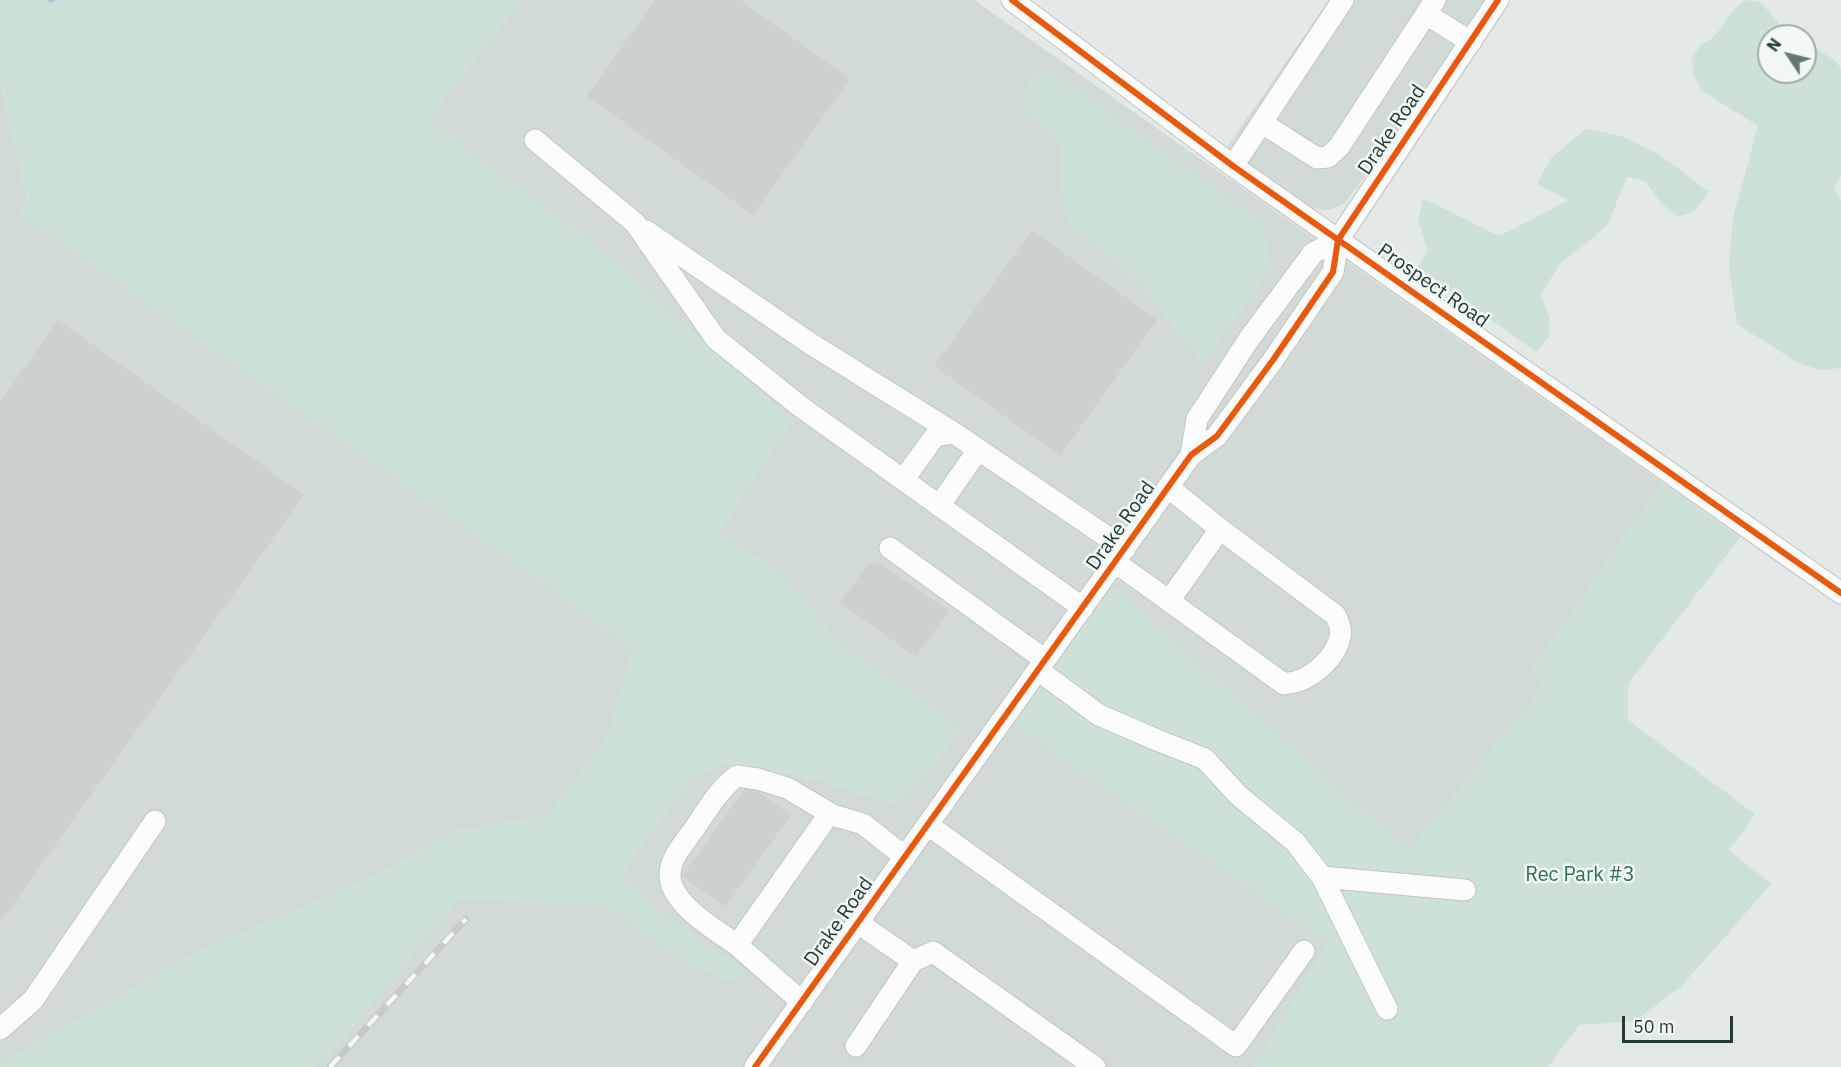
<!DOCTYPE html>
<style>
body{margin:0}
#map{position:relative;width:1841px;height:1067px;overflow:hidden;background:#e3e9e7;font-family:"IBM Plex Sans",sans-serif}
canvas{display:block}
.north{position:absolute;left:1757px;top:24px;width:60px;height:60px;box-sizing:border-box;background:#f2f8f5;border:2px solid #9faca9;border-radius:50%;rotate:305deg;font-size:16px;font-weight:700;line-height:24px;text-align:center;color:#233a38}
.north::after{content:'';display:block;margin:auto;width:21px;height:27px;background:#667775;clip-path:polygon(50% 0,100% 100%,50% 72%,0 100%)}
.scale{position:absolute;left:1622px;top:1016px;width:111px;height:27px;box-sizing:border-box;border:3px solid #233a38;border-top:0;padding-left:8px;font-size:18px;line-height:21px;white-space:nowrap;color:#233a38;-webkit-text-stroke:4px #f2f8f5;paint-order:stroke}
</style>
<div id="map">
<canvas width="1841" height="1067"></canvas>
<div class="north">N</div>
<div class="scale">50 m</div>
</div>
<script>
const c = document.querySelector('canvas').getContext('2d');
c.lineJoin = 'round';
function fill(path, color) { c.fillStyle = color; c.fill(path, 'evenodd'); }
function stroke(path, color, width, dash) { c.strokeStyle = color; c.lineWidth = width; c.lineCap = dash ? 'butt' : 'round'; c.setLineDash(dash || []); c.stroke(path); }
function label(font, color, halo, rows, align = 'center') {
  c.font = font + ' "IBM Plex Sans",sans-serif'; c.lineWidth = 5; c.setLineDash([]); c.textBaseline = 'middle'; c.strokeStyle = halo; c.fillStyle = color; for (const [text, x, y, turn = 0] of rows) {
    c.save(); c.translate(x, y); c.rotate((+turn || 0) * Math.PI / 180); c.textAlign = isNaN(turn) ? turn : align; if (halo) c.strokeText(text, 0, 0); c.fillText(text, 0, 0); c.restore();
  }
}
const built = new Path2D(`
 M522,0H974L1740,537L1335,1067H0V82L27,200L428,119Z
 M1329,0H1489L1422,100L1345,203L1329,210H1320L1296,199L1227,147Z`);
const green = new Path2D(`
 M0,0H522L428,120L595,244L792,420L720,533L781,572L807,604L843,645L963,728L932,768L897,805L816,779L722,764L691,781L637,852L622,877L667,918L741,967L746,973L731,982L688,965L603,905L460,899L325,1060L315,1067H0V1063L197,951L348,887L389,867L454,832L548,814L609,733L631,651L559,595L20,214L27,200L0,82Z
 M1746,0L1761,3L1780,25L1797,36H1769V72H1805V41L1837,62L1841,70V174L1834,190L1841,200V368L1821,370L1798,363L1737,324L1729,266L1733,218L1758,126L1701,90L1694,75L1691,60L1701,44L1712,39L1739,4Z
 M1036,72L1055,74L1262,222L1271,270L1202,365L1144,289L1100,246L1069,229L1060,181V141L1025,112L1026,86Z
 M1586,129L1622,136L1660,155L1709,192L1694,212L1677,217L1659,200L1645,181L1627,177L1607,226L1560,264L1541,294L1549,317V337L1536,352L1418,267L1428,251L1418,220L1423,199C1450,210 1474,225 1500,236L1569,200L1537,184L1551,158Z
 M1661,482L1740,537L1628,684V720L1755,814L1729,850L1771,884L1681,987L1634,1021L1579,1025L1548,1067H1253L1327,943L1012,724L1112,585L1408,850L1543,686L1529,673Z`);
const stream = new Path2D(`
 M50,0H53`);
const building = new Path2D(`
 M655,0H740L850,79L753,215L587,96Z
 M1032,230L1157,320L1060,456L934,366Z
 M58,320L304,495L0,923V402Z
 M880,563L949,611L916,657L840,603L868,564Z
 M748,784L791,815L725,907L682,876Z`);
const minor = new Path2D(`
 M1012,0L1233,166L1841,593
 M1435,0L1426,14L1471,42
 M1262,123L1317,158L1328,157L1339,147L1426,14
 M535,140L635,223L716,339L801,407L1083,608
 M1233,166L1343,0
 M646,231L811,344L954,433
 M1191,455L1197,419L1249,339L1313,253L1338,240
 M903,480L935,436L954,433L1125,549
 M939,506L978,450
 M890,548L1045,660
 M1115,562L1169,601L1220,529L1168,487
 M1169,601L1284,684C1288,683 1293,683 1298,681C1316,675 1336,656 1340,637C1342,629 1339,622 1335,615L1220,529
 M1038,670L1099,715L1157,740L1205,759L1238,795L1295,842L1322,877
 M928,825L1236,1046L1304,951
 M858,923L913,961L933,952L1095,1067
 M737,945C716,930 668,903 670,873C671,857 685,842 694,829C708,809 718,790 737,776L758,779L787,788L831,814
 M802,1002L737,945L829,814L863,824L905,857
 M1387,1009L1322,877L1465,890
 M0,1029L33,1000L155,821
 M856,1046L913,961
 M755,1067L1191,455L1217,436L1273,360L1333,272L1338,240L1498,0`);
const rail = new Path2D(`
 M330,1067L466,919`);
const cycleway = new Path2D(`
 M1012,0L1233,166L1841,593
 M755,1067L1191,455L1217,436L1273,360L1333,272L1338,240L1498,0`);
const streetNames = [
 ["Drake Road",1392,130,-56],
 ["Prospect Road",1433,286,35],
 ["Drake Road",1121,526,-55],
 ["Drake Road",839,922,-55]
];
const parkNames = [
 ["Rec Park #3",1580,875]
];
fill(built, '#d2dad7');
fill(green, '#cde1d6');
stroke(stream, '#a7c7d5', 4.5);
fill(building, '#ccd1d0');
stroke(minor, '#c0c5c4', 23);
stroke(minor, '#fbfcfb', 21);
stroke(rail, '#c6cac9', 7);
stroke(rail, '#f2f8f5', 4.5, [14]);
stroke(cycleway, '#e8590c', 6);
label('20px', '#233a38', '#f2f8f5', streetNames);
label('20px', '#2f6f52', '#f2f8f5', parkNames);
</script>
